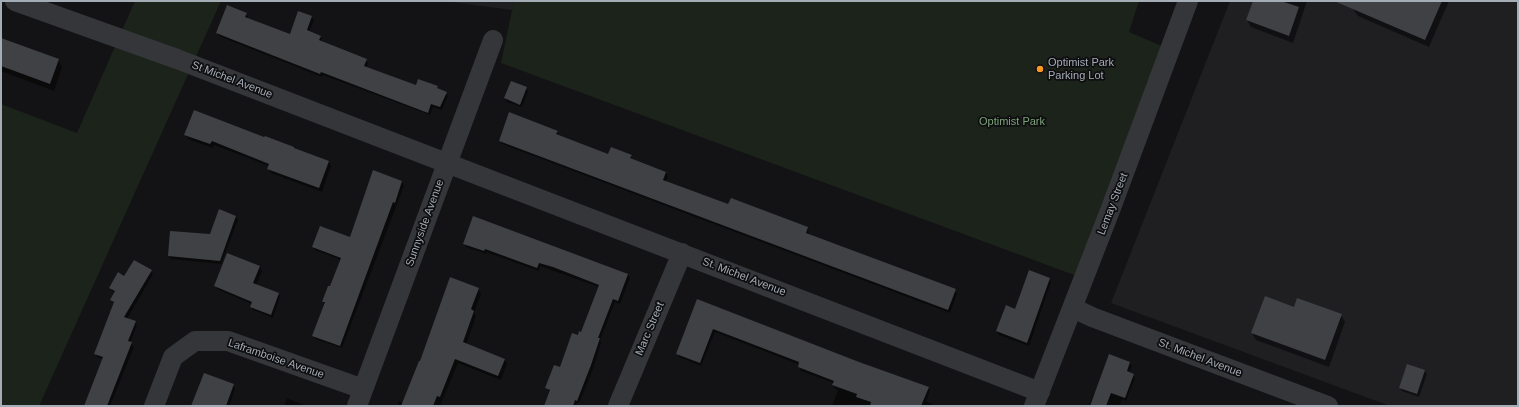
<!DOCTYPE html>
<style>
body{margin:0}
#map{position:relative;width:1519px;height:407px;overflow:hidden;background:#131315;font-family:Arial,sans-serif}
canvas{display:block}
.frame{position:absolute;inset:0;border:2px solid #a4acb6;pointer-events:none}
</style>
<div id="map">
<canvas width="1519" height="407"></canvas>
<div class="frame"></div>
</div>
<script>
const c = document.querySelector('canvas').getContext('2d');
c.lineJoin = 'round';
function fill(path, color) { c.fillStyle = color; c.fill(path, 'evenodd'); }
function stroke(path, color, width, dash) { c.strokeStyle = color; c.lineWidth = width; c.lineCap = dash ? 'butt' : 'round'; c.setLineDash(dash || []); c.stroke(path); }
function label(font, color, halo, rows, align = 'center') {
  c.font = font + ' Arial,sans-serif'; c.lineWidth = 3.5; c.setLineDash([]); c.textBaseline = 'middle'; c.strokeStyle = halo; c.fillStyle = color; for (const [text, x, y, turn = 0] of rows) {
    c.save(); c.translate(x, y); c.rotate((+turn || 0) * Math.PI / 180); c.textAlign = isNaN(turn) ? turn : align; if (halo) c.strokeText(text, 0, 0); c.fillText(text, 0, 0); c.restore();
  }
}
const built = new Path2D(`
 M444,1H514L512,10Z
 M1230,1H1518V406H1390L1111,303Z`);
const green = new Path2D(`
 M135,1H221L39,406H1V104L77,133Z
 M514,1H1139L1129,32L1171,50L1085,279L501,63Z`);
const shadow = new Path2D(`
 M1253,1H1307L1293,43L1251,27L1247,20Z
 M1357,1H1449L1429,47L1358,16L1353,9Z
 M246,13L248,17L247,19L290,35L298,13L312,17L314,20L309,32L320,36L322,40L321,42L366,60L368,63L366,68L417,86L437,87L439,90L446,93L448,96L442,110L433,107L430,115L323,75L322,77L219,36L217,33Z
 M1,39L58,60L62,67L54,91L1,71Z
 M526,88L528,91L522,107L507,102L505,98Z
 M557,131L559,136L609,155H631L632,160L666,172L668,176L666,182L729,206L807,228L809,232L808,235L955,290L957,294L950,313L502,144L500,141Z
 M186,135L265,138L329,162L331,166L322,192L271,173L269,169V166L214,145L213,148L188,139Z
 M373,172L402,182L404,186L342,348L315,339L313,335L325,305L323,302L331,288L341,260L315,250L313,247L351,238Z
 M220,211L236,217L238,220L221,264L171,259L169,256L211,236Z
 M464,243L628,275L630,278L620,304L615,302L600,340L601,343L593,369L579,403H577L576,406H545L550,392L546,388L560,368L578,336L582,333L599,287L540,266L539,271L486,252V254L466,247Z
 M228,254L260,267L262,271L256,285L278,293L280,297L273,318L253,310L251,307L252,304L217,289L215,286Z
 M151,271L153,274L127,319L135,322L137,325L130,343L134,347L110,406H85L103,359L97,357L95,353L115,304L111,300L115,293L110,288L125,277Z
 M1049,279L1051,282L1029,346L999,335L997,331L1016,310Z
 M478,289L481,294L474,313L476,316L466,345L504,359L507,364L501,380L458,363L440,406H398L399,401L404,403L421,363Z
 M698,301L859,363L928,388L930,391L926,401L932,404L934,406H857L853,404L852,406H832L838,390L835,389L833,385L834,383L801,371L799,367L800,365L715,332L701,366L679,357L677,354Z
 M1294,308L1341,315L1345,322L1329,367L1256,340L1252,333Z
 M1130,363L1132,366L1129,373L1133,375L1135,378L1126,401L1122,399L1119,406H1089L1094,393L1096,394Z
 M1425,371L1427,374L1419,397L1402,391L1400,388Z
 M233,385L235,389L229,406H192Z
 M287,398L306,406H284Z`);
const building = new Path2D(`
 M1253,1H1281L1299,7L1289,36L1246,20Z
 M1334,1H1442L1425,40Z
 M227,5L247,13L245,17L290,34L298,11L312,16L307,30L321,36L319,40L367,59L364,66L416,85L418,79L438,86L437,88L447,92L440,107L431,104L428,113L321,72L320,74L216,33Z
 M1,38L59,59L50,84L1,66Z
 M511,81L527,87L520,105L504,98Z
 M194,110L264,137L265,136L294,147V148L329,161L319,188L267,169L269,164L212,141L210,144L184,135Z
 M509,112L558,131L556,134L608,154L611,147L632,155L630,158L666,172L663,180L728,204L731,198L808,227L806,233L956,289L948,310L499,141Z
 M373,170L402,181L395,203L393,202L340,346L312,336L325,302H322L328,286H330L341,258L312,247L320,226L350,237Z
 M219,209L236,216L220,261L168,256L170,231L210,234Z
 M473,216L628,274L618,301L613,299L598,338H600L591,365L577,401L575,400L573,406H544L550,390L545,388L554,365L560,367L572,333L578,335L579,331L581,332L599,285L553,267L539,263L537,268L485,249L484,251L463,244Z
 M227,253L260,266L253,283L279,293L271,315L250,307L252,302L214,286Z
 M134,260L152,270L124,317L136,321L128,341L132,342L107,406H84L103,357L94,354L114,302L110,300L115,291L109,288L118,272L124,276Z
 M1029,270L1050,278L1027,343L996,331L1006,305L1015,309Z
 M450,277L479,288L471,309L474,311L463,342L505,359L498,376L455,359L440,397L437,396L433,406H401L419,361H420Z
 M1265,296L1294,307L1297,298L1342,314L1325,360L1251,333Z
 M697,299L859,362L929,387L921,406H870L871,402L856,397L857,394L832,385L834,381L798,367L799,362L713,329L700,363L676,354Z
 M1109,354L1130,362L1127,371L1134,374L1125,398L1111,393L1106,406H1090Z
 M1407,364L1425,370L1417,394L1399,388Z
 M204,373L234,384L226,406H191Z`);
const minor = new Path2D(`
 M15,1L177,59L1040,392
 M1073,308L1092,317L1328,406
 M154,406L173,357L195,341H228L363,389
 M357,406L493,40
 M618,406L682,253
 M1034,406L1111,208L1188,1`);
const markers = [
 [1040,69,4,"#fd9723"]
];
const poiNames = [
 ["Optimist Park",1048,63],
 ["Parking Lot",1048,76]
];
const streetNames = [
 ["St Michel Avenue",232,80,21],
 ["Lemay Street",1113,204,-69],
 ["Sunnyside Avenue",425,223,-70],
 ["St. Michel Avenue",744,277,21],
 ["Marc Street",650,329,-67],
 ["St. Michel Avenue",1200,358,21],
 ["Laframboise Avenue",276,359,19]
];
const parkNames = [
 ["Optimist Park",1012,122]
];
fill(built, '#1f1f22');
fill(green, '#1b231b');
fill(shadow, '#0007');
fill(building, '#3f4145');
stroke(minor, '#34363a', 20);
for (const [x, y, r, color] of markers) { const dot = new Path2D(); dot.arc(x, y, r, 0, 2 * Math.PI); c.fillStyle = color; c.fill(dot); stroke(dot, '#0e0e10', 1.5); }
label('11px', '#a4acb6', '#0e0e10', poiNames, 'left');
label('11px', '#a4acb6', '#0e0e10', streetNames);
label('11px', '#7ca379', '#0e0e10', parkNames);
</script>
